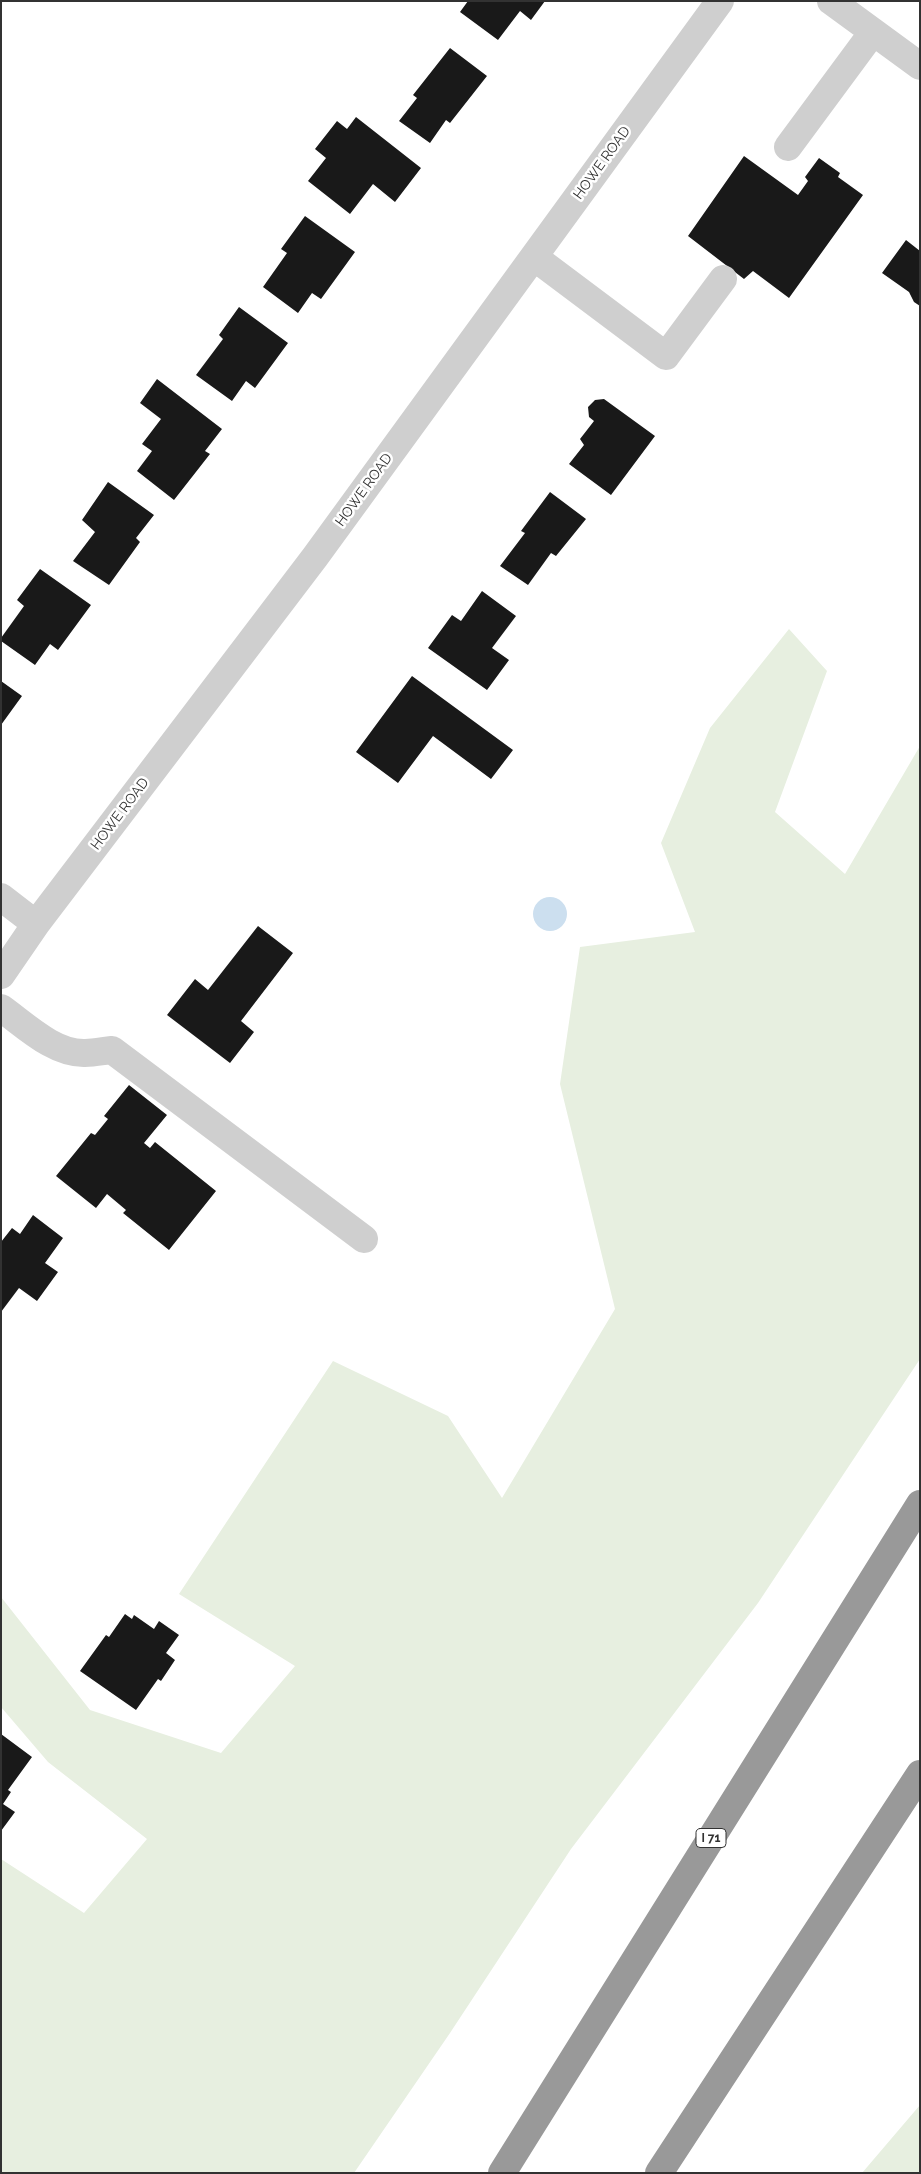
<!DOCTYPE html>
<style>
body{margin:0}
#map{position:relative;width:921px;height:2174px;overflow:hidden;background:#fff;font-family:Raleway,sans-serif}
canvas{display:block}
.frame{position:absolute;inset:0;border:2px solid #323232;pointer-events:none}
</style>
<div id="map">
<canvas width="921" height="2174"></canvas>
<div class="frame"></div>
</div>
<script>
const c = document.querySelector('canvas').getContext('2d');
c.lineJoin = 'round';
function fill(path, color) { c.fillStyle = color; c.fill(path, 'evenodd'); }
function stroke(path, color, width, dash) { c.strokeStyle = color; c.lineWidth = width; c.lineCap = dash ? 'butt' : 'round'; c.setLineDash(dash || []); c.stroke(path); }
function label(font, color, halo, rows, align = 'center') {
  c.font = font + ' Raleway,sans-serif'; c.lineWidth = 5; c.setLineDash([]); c.textBaseline = 'middle'; c.strokeStyle = halo; c.fillStyle = color; for (const [text, x, y, turn = 0] of rows) {
    c.save(); c.translate(x, y); c.rotate((+turn || 0) * Math.PI / 180); c.textAlign = isNaN(turn) ? turn : align; if (halo) c.strokeText(text, 0, 0); c.fillText(text, 0, 0); c.restore();
  }
}
const green = new Path2D(`
 M789,629L827,671L775,812L845,874L920,746V1359L758,1603L571,1849L450,2033L354,2173H1V1859L84,1913L147,1839L48,1762L1,1707V1597L90,1710L221,1753L295,1666L179,1594L333,1361L448,1416L502,1498L615,1309L560,1084L580,947L695,932L661,843L710,728Z
 M920,2105V2173H862Z`);
const water = new Path2D(`
 M533 914a17 17 0 1 1 34 0a17 17 0 1 1-34 0Z`);
const building = new Path2D(`
 M468,1H545L531,20L520,11L498,40L460,12Z
 M450,48L487,76L450,123L446,120L430,143L399,121L417,98L413,95Z
 M356,117L421,168L395,202L373,184L350,214L308,181L326,158L315,149L337,121L347,129Z
 M744,156L798,195L808,181L805,177L819,158L840,173L838,177L863,195L789,298L753,271L744,279L688,236Z
 M305,216L355,252L321,299L312,293L298,313L263,287L287,253L281,249Z
 M906,240L920,251V306L914,302L909,292L882,273Z
 M239,307L288,343L255,388L246,381L232,401L196,375L223,339L219,335Z
 M157,379L222,429L205,451L210,454L174,500L137,471L152,451L142,444L161,419L140,403Z
 M604,399L655,436L611,495L569,464L584,445L580,439L594,421L589,417L588,407L595,400Z
 M108,482L154,515L136,538L140,542L109,585L73,561L95,532L82,520Z
 M550,492L586,519L556,556L551,553L528,585L500,566L525,533L521,531Z
 M40,569L91,605L58,650L50,644L35,665L1,641V638L24,606L17,600Z
 M482,591L516,616L492,648L509,660L487,690L428,648L452,615L461,621Z
 M412,676L513,750L491,779L433,736L398,783L356,752Z
 M1,681L22,696L1,725Z
 M258,926L293,953L241,1021L254,1032L230,1063L167,1015L195,979L208,990Z
 M129,1085L167,1115L144,1143L150,1148L155,1142L216,1191L169,1250L123,1213L126,1210L107,1194L96,1208L56,1176L91,1133L95,1135L108,1119L104,1116Z
 M33,1215L63,1238L45,1263L58,1272L37,1301L19,1288L1,1312V1242L12,1228L20,1234Z
 M125,1614L132,1619L134,1615L154,1629L159,1621L179,1635L166,1653L175,1660L161,1681L158,1679L136,1710L80,1671L106,1635L109,1637Z
 M1,1734L32,1757L8,1790L11,1792L3,1804L15,1812L1,1831Z`);
const minor = new Path2D(`
 M831,1L920,66
 M788,147L873,32
 M534,257L666,356L723,279
 M1,897L36,924
 M1,975L36,924L315,557L720,1
 M1,1008C25,1025 54,1054 85,1053C94,1053 103,1051 112,1050L364,1239`);
const highway = new Path2D(`
 M502,2173L920,1504
 M659,2173L920,1774`);
const shields = [
 [711,1838,30]
];
const shieldNames = [
 ["I 71",711,1838]
];
const streetNames = [
 ["HOWE ROAD",602,163,-54],
 ["HOWE ROAD",364,490,-54],
 ["HOWE ROAD",120,814,-53]
];
fill(green, '#e7efe0');
fill(water, '#ccdfef');
fill(building, '#191919');
stroke(minor, '#cfcfcf', 28);
stroke(highway, '#999', 28);
for (const [x, y, w] of shields) { const box = new Path2D(); box.roundRect(x - w / 2, y - 9.5, w, 19, 4); c.fillStyle = '#fff'; c.fill(box); stroke(box, '#323232', 1); }
label('bold 12px', '#323232', null, shieldNames);
label('14px', '#323232', '#fff', streetNames);
</script>
